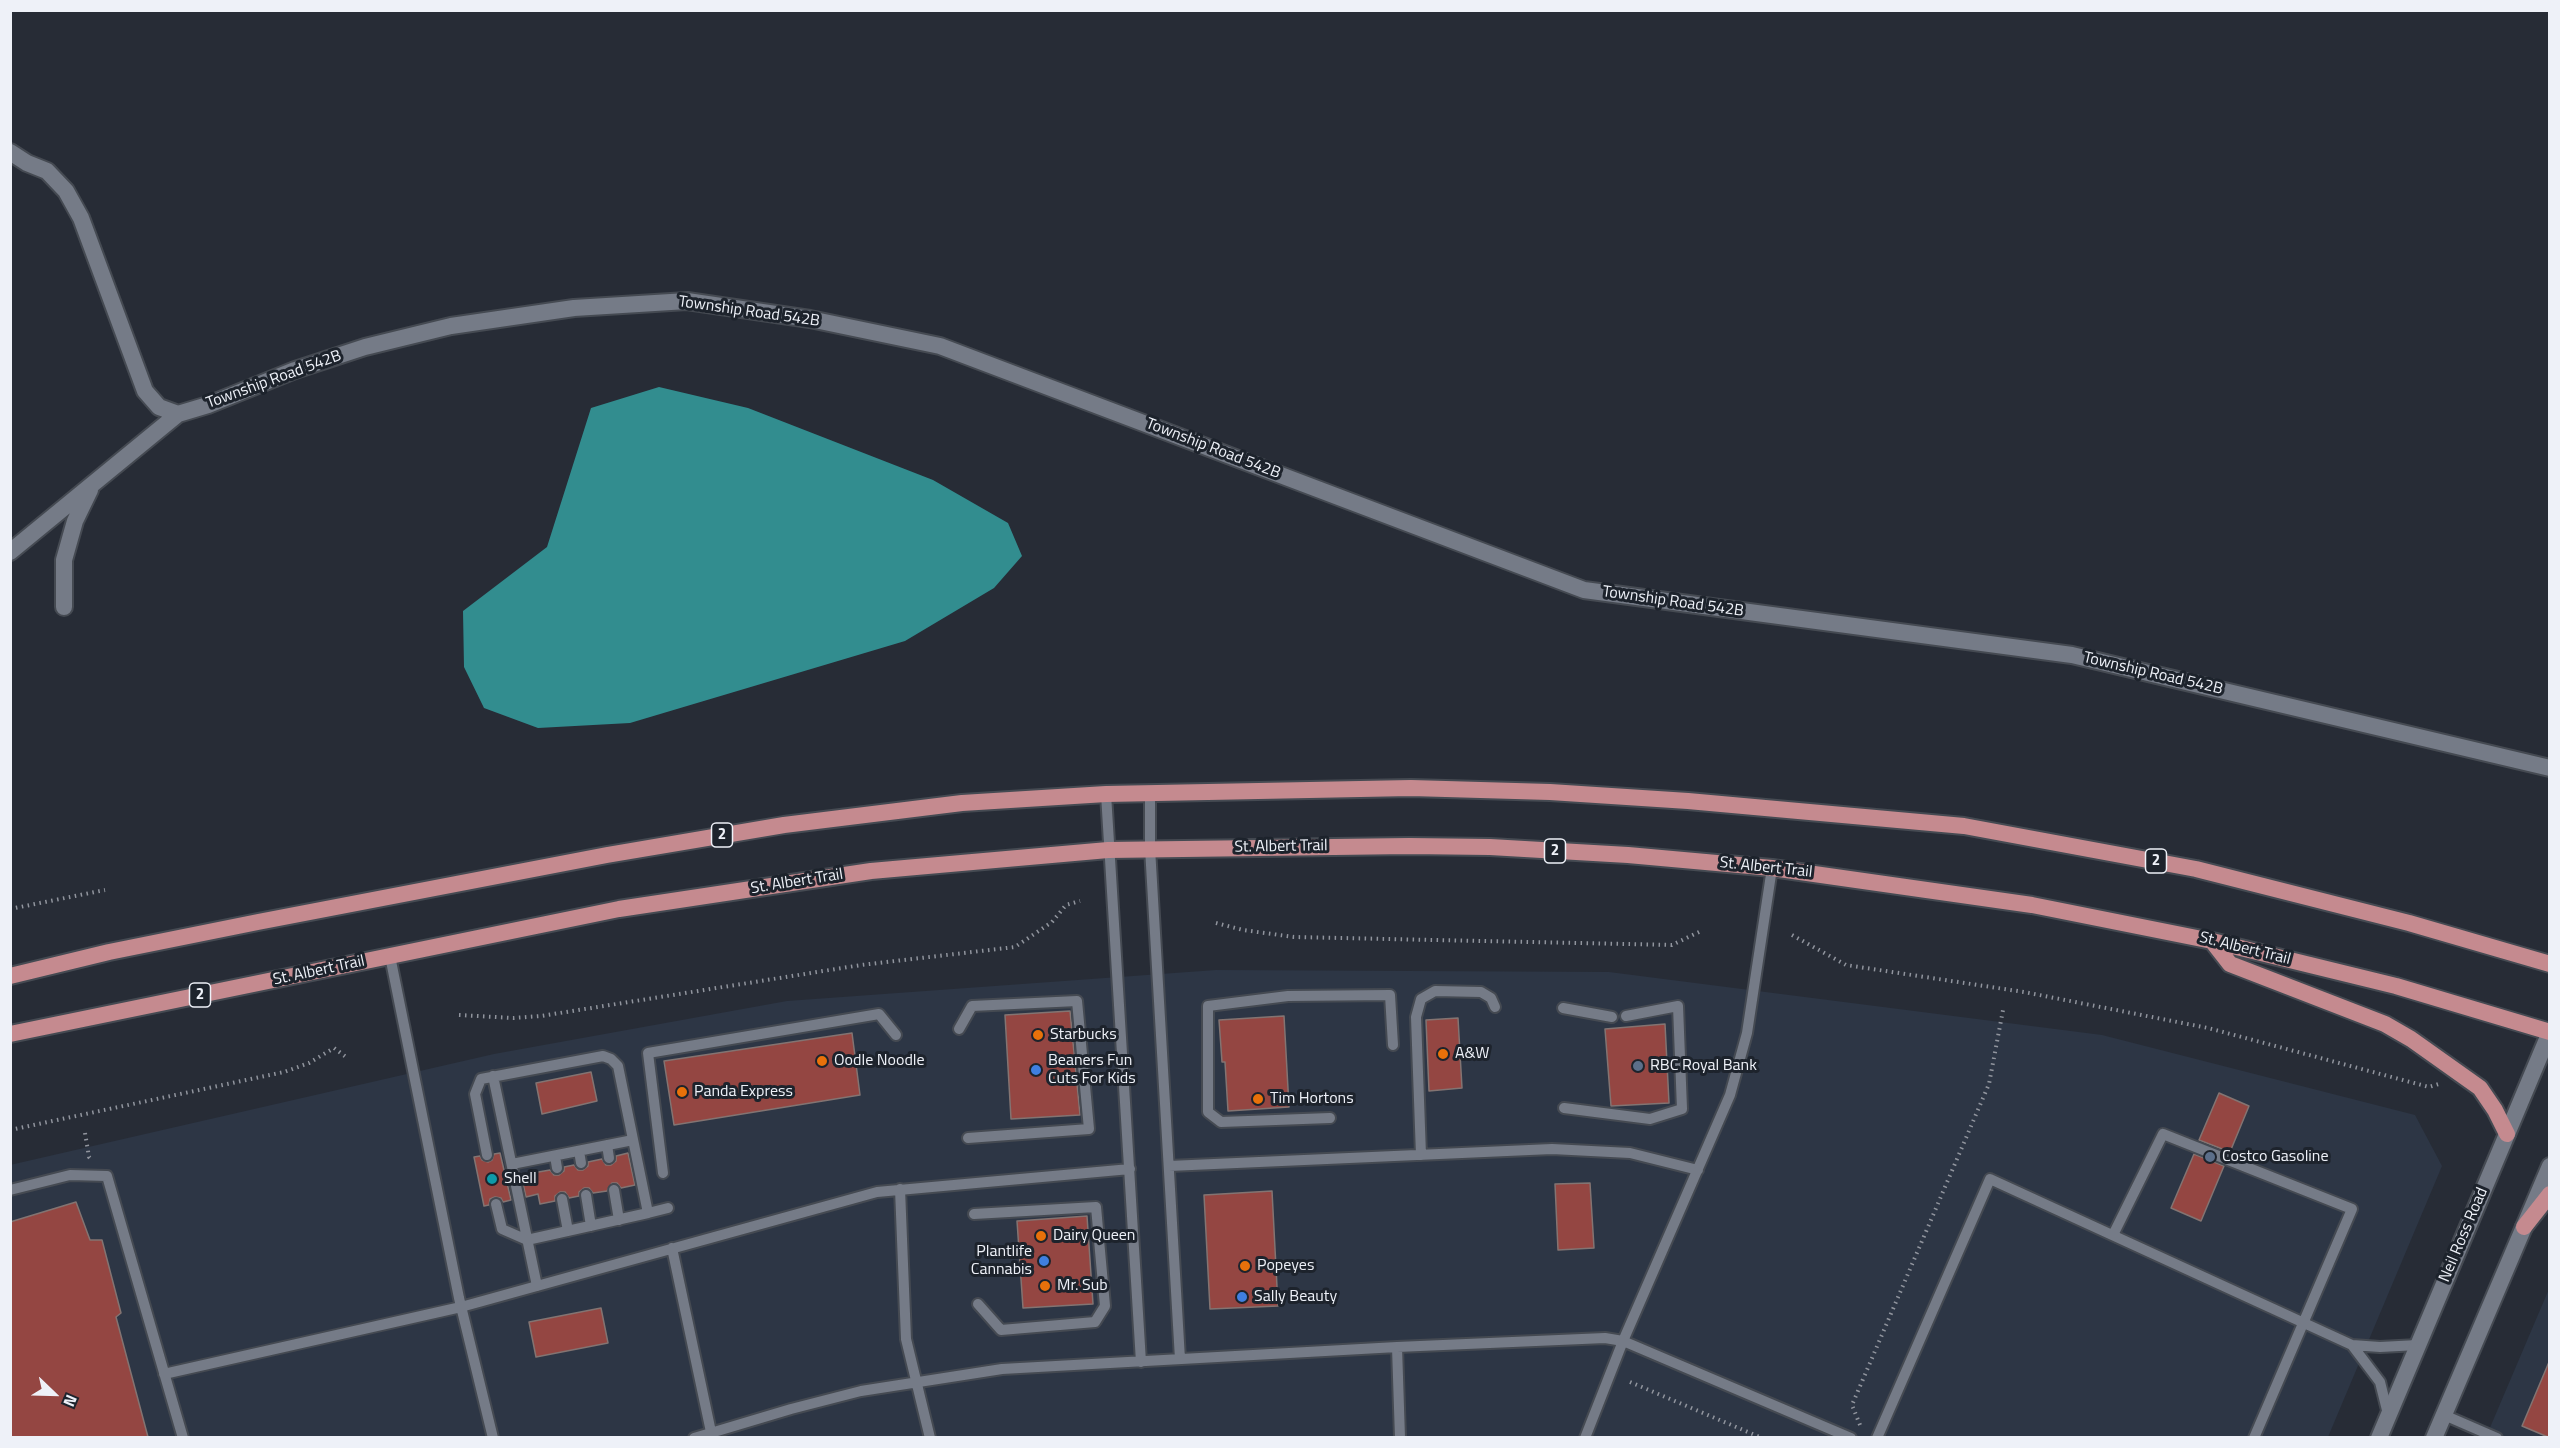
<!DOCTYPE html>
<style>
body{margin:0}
#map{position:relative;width:2560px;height:1448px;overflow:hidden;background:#272c36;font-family:"Titillium Web",sans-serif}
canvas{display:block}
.frame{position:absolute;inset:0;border:12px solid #eef1f8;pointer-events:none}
.north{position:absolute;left:24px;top:1364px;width:60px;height:60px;-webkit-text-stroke:4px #1d232c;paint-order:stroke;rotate:113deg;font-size:16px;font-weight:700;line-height:24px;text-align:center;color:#eef1f8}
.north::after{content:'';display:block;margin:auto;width:21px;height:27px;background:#eef1f8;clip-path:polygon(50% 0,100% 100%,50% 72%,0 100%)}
</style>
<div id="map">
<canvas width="2560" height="1448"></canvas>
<div class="frame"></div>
<div class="north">N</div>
</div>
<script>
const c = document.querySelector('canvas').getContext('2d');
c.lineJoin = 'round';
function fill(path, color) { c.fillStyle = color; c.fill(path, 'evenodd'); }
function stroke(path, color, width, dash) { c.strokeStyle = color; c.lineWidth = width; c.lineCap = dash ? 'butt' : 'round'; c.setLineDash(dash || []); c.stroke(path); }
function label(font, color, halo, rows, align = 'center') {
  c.font = font + ' "Titillium Web",sans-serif'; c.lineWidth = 6; c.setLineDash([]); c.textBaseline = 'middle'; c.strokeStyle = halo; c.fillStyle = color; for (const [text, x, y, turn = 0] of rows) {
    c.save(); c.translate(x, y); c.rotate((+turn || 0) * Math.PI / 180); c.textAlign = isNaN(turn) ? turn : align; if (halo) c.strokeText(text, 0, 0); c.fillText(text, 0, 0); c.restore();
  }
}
const built = new Path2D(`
 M1216,970L1609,972L2102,1035L2415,1115L2442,1166L2328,1437L11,1438L10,1165L494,1054L787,1001Z
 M2549,1289V1437H2486Z`);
const water = new Path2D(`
 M659,387L748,408L933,480L1008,523L1022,556L994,588L905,641L630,723L538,728L484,708L464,667L463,611L547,547L591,408Z`);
const building = new Path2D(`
 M1070,1011L1080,1115L1011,1119L1005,1015Z
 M1284,1016L1289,1107L1228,1111L1225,1062H1222L1219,1020Z
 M1458,1018L1462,1088L1429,1091L1426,1020Z
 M1665,1024L1669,1103L1611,1106L1605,1029Z
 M852,1033L860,1095L674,1125L664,1061Z
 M591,1072L597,1101L542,1114L536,1083Z
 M2219,1093L2249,1106L2230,1152L2199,1140Z
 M500,1153L511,1200L503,1202L501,1198L495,1197L490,1199L489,1205L484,1206L474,1157L480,1156L482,1160L488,1162L492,1160L494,1154Z
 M628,1153L635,1185L621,1188L617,1183H612L607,1191L593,1193L589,1188H584L579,1192V1196L569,1198L565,1192H560L555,1196V1201L540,1204L538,1194L526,1197L521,1175L550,1170L554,1175H559L564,1171V1167L574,1165L578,1170H583L588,1166V1162L602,1159L606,1165H611L616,1161V1156Z
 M2194,1154L2224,1166L2201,1221L2171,1208Z
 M1590,1183L1594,1248L1558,1250L1555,1184Z
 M1272,1191L1278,1306L1210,1309L1204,1195Z
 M76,1202L90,1240H102L121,1313L116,1317L148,1437H10V1222Z
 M1087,1216L1093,1304L1023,1308L1017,1221Z
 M601,1308L608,1343L536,1357L529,1322Z
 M2549,1362L2550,1437H2548L2522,1426Z`);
const path = new Path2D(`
 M10,909L105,890
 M1216,923L1243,930L1294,937L1672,945L1701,931
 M1792,935L1846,965L2024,992L2208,1028L2429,1087L2442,1083
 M459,1015L513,1018L541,1016L861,965L1015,947L1052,922L1066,905L1080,901
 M10,1130L284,1072L309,1063L334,1048L346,1057
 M85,1133L89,1157L92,1160
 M1630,1382L1762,1438
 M1860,1425L1852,1405L1989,1084L2003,1010`);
const service = new Path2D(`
 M1150,793V848L1180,1359
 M1106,794L1141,1362
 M390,956L459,1298L493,1438
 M1563,1008L1612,1017
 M959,1029L972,1006L1077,1001L1089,1129L968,1138
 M493,1076L537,1286
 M1564,1108L1650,1119L1682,1109L1678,1006L1626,1016
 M1330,1118L1221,1122L1208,1112V1006L1288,996L1390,995L1393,1045
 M607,1145L609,1158
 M579,1151L581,1163
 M487,1155L475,1094L481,1079L603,1056L611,1059L618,1066L648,1213L668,1208
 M1421,1155L1416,1017L1421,999L1435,991L1481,992L1491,998L1495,1007
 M555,1156L557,1168
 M512,1164L633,1140
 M1169,1166L1552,1149L1630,1153L1698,1170
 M663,1173L648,1053L879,1014L896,1035
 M900,1189L906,1339L930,1438
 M10,1190L70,1175L107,1176L183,1438
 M614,1190L619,1220
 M586,1195L591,1226
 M562,1199L568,1231
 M496,1204L502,1229L527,1240L648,1213
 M974,1214L1096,1207L1105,1306L1095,1322L1001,1330L978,1304
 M2113,1235L2163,1134L2352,1209L2254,1438
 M672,1248L711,1432
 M2352,1345L2380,1382L2388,1414
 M1397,1347L1400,1438
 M164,1374L461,1307L877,1192L1130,1169
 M2444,1415L2497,1438
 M694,1438L791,1409L861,1391L1002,1369L1397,1347L1605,1338L1623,1341L1851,1438
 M1585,1438L1623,1341L1730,1095L1747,1033L1772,868
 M1877,1438L1990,1179L2352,1345L2380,1347L2418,1345`);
const minor = new Path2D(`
 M10,152L27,163L47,171L66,191L81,218L145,391L159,407L178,414L208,405L295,370L365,347L451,326L574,308L687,301L810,319L940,346L1584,590L2072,655L2550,768
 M10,552L178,414
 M64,607V560L75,521L90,490`);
const secondary = new Path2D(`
 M2379,1438L2550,1032
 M2434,1438L2550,1166`);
const primary = new Path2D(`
 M2212,941L2230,964L2385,1024L2411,1039L2480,1088L2495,1110L2507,1134
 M10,976L109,952L258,922L607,855L784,825L962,803L1106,794L1411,788L1550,792L1688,801L1964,826L2196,869L2409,923L2550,964
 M10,1034L619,909L871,871L1108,850L1409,846L1490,847L1628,855L1772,868L2032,905L2212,941L2396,986L2550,1032
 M2524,1227L2550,1194`);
const markers = [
 [1038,1035,6,"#e8710a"],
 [1443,1054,6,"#e8710a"],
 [822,1061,6,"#e8710a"],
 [1638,1066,6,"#5c6f8a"],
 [1036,1070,6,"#3f7fe0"],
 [682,1092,6,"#e8710a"],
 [1258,1099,6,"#e8710a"],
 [2210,1157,6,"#5c6f8a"],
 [492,1179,6,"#0f9aa8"],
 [1041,1236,6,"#e8710a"],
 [1044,1261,6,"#3f7fe0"],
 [1245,1266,6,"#e8710a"],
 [1045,1286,6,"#e8710a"],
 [1242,1297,6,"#3f7fe0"]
];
const shields = [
 [722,835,21],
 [1555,851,21],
 [2156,861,21],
 [200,995,21]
];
const shieldNames = [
 ["2",722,835],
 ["2",1555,851],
 ["2",2156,861],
 ["2",200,995]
];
const streetNames = [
 ["Township Road 542B",749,312,8],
 ["Township Road 542B",274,380,-20],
 ["Township Road 542B",1213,449,21],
 ["Township Road 542B",1673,602,8],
 ["Township Road 542B",2153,674,13],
 ["St. Albert Trail",1281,847,-1],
 ["St. Albert Trail",1766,868,6],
 ["St. Albert Trail",797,882,-9],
 ["St. Albert Trail",2245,949,14],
 ["St. Albert Trail",319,971,-12],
 ["Neil Ross Road",2464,1235,-67]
];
const poiNames = [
 ["Starbucks",1050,1035],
 ["A&W",1455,1054],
 ["Oodle Noodle",834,1061],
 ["Beaners Fun",1048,1061],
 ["Cuts For Kids",1048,1079],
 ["RBC Royal Bank",1650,1066],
 ["Panda Express",694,1092],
 ["Tim Hortons",1270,1099],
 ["Costco Gasoline",2222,1157],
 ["Shell",504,1179],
 ["Dairy Queen",1053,1236],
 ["Plantlife",1032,1252,"right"],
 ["Cannabis",1032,1270,"right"],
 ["Popeyes",1257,1266],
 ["Mr. Sub",1057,1286],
 ["Sally Beauty",1254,1297]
];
fill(built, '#2d3645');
fill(water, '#328d8f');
fill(building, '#944642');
stroke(building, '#837472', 1.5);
stroke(service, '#454a52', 14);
stroke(minor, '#454a52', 20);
stroke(secondary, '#454a52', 20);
stroke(primary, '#454a52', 20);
stroke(path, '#91959e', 4, [1.5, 4.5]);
stroke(service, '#757b87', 10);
stroke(minor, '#757b87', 16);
stroke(secondary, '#757b87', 16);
stroke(primary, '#c58a8f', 16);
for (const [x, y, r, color] of markers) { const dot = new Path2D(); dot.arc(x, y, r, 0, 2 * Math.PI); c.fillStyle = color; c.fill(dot); stroke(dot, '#1d232c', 2); }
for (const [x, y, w] of shields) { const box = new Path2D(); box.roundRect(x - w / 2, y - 12, w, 24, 4.5); c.fillStyle = '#1d232c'; c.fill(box); stroke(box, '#eef1f8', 1.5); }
label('bold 15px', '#eef1f8', null, shieldNames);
label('16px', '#eef1f8', '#1d232c', streetNames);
label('16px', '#eef1f8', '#1d232c', poiNames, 'left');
</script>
